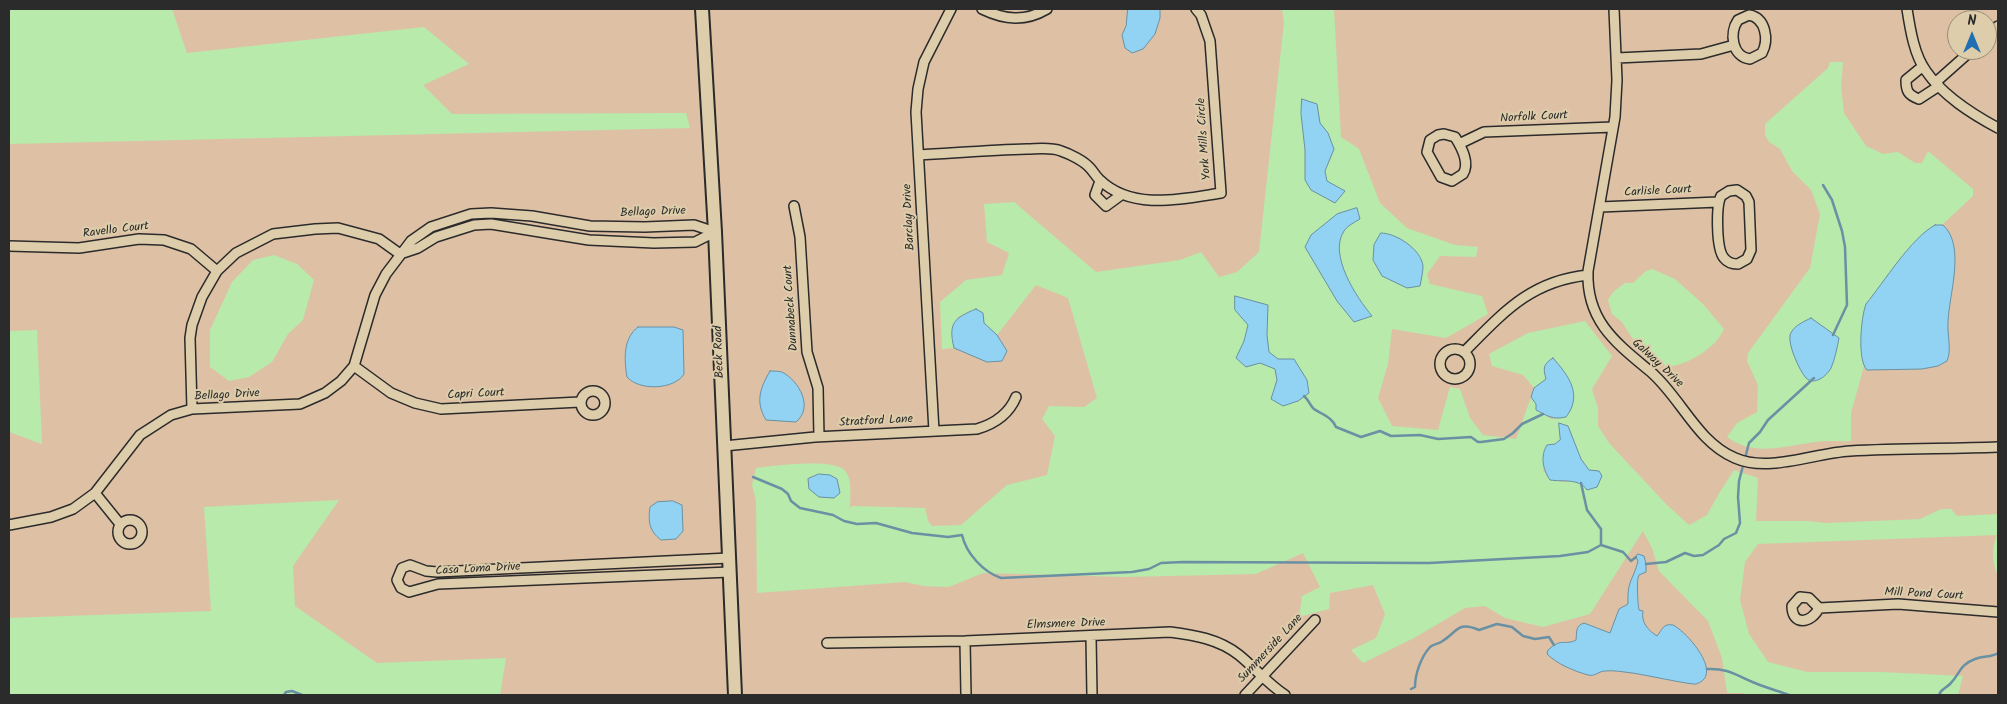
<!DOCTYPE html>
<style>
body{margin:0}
#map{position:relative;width:2007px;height:704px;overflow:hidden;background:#dec1a5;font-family:Kalam,sans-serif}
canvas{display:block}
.frame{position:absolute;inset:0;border:10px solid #2b2b2b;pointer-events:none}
.north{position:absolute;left:1947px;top:10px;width:50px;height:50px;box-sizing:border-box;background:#decdaa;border:1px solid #968c77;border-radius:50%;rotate:0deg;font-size:14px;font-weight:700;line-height:20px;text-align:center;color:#2b2b2b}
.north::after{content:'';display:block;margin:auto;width:18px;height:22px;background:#1f6fb2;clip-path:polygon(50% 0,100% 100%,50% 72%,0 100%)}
</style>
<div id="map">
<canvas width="2007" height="704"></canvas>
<div class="frame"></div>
<div class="north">N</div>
</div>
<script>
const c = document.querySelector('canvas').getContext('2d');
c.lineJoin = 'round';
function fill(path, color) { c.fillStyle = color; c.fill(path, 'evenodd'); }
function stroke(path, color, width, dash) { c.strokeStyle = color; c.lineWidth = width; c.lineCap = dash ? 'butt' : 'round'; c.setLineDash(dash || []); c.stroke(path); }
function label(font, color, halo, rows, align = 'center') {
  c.font = font + ' Kalam,sans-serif'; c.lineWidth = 4; c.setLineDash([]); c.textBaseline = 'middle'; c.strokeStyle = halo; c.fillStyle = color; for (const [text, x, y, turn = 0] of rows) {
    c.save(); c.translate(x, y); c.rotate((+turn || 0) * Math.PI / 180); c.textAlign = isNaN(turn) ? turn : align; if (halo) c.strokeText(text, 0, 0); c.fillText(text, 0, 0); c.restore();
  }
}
const green = new Path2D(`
 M9,9H172L187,53L424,27L469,64L423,85L452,114L686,113L690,128L9,144Z
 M1282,9H1334L1341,137L1359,149L1380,203L1407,228L1455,245L1478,247L1476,257L1440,256L1427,274L1430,284L1482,296L1488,314L1446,338L1392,329L1388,364L1378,398L1392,426L1438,430L1450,387L1460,389L1470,418L1483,435L1516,439L1531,397L1536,404L1537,410L1551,419L1566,417L1569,379L1554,358L1546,379L1534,388L1523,375L1492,366L1489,354L1528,333L1585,321L1612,356L1592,389L1598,408V426L1609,443L1666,504L1689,525L1707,515L1718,495L1734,470L1758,478L1756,521H1808L1826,523L1920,519L1941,509H1951L1957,516L1998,514V576C1992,562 1991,549 1997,535L1758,544L1745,562L1740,600L1749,634L1768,662L1807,672H1881L1963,676L1958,695H1751L1742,693H1727L1722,658L1708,621L1659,571L1652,548L1643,531L1590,614L1543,627L1505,618L1485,606L1465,608L1414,638L1363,663L1351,650L1376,638L1385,614L1373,585L1330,593L1329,609L1299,617L1302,596L1320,587L1303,553L1256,574L1125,577L983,573L949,587L924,586L905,582L757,593L756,501L752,485L756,468C772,466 833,458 844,470C853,478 850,497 850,508L852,506L925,508L928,521L932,526L961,525L1007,485L1047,475L1055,436L1042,419L1049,406L1084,407L1097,398L1068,298L1036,285L997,335L984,323L983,313L976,309L958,317L952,339L954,348L942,349L940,302L966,280L1002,275L1009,253L987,242L984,204L1014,202L1096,272L1180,260L1201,252L1219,277L1237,272L1259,252L1284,22ZM1559,424L1568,426L1581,459L1589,470L1599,471L1584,486L1574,481L1561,482L1543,471L1547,445L1555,444L1560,440Z
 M1830,62H1843L1841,86L1844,113L1866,146L1883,154L1898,152L1915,163H1922L1928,151L1973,189V196L1901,263L1863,360L1864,366L1851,413V441C1839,442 1827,440 1815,442C1785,446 1753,457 1727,437L1737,423L1757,412L1758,385L1747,361L1748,353L1810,268L1820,214L1811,190L1792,171L1780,149L1769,142L1765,135V124L1828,68Z
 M274,255L297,264L314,280L303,320L288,334L272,362L249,377L229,381L210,367V330L232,282L253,260Z
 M1652,269L1675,279L1703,304L1724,329C1716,348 1688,365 1667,367L1632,338L1622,322L1612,314L1608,300L1613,292L1625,283H1633L1646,271Z
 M37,330L42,444L9,432V331Z
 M339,500L293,566L295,606L377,663L506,658L500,695H9V618L211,611L204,507Z`);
const water = new Path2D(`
 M1128,9H1160V18L1155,34L1143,49L1132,53L1125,48L1122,35L1126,26Z
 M1302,99L1317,104L1320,123L1328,133L1334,149L1325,171L1327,181L1345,191L1335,203L1311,190L1305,180V150L1301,114Z
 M1357,208L1360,219C1355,222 1347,226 1344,231C1328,255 1357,298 1372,316L1354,322L1337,301L1305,247L1311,235L1337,214Z
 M1935,225H1943C1966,246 1949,294 1948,322C1947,335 1952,350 1947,361L1938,366L1922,369L1867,370C1857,360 1861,317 1866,304C1884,282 1911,238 1935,225Z
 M1381,233C1396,233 1421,249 1423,266C1423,272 1421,280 1420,286L1407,288L1382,276L1373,260L1374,245Z
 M1235,296L1268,305L1267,335L1269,352L1278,359H1294L1307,380L1309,393L1298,401L1283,406L1271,399L1277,380L1275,369L1260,363L1246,367L1236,358L1244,341L1248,325L1235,310Z
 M976,309L983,313L984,323L997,335L1007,351L1002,361L987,362L954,348C948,323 954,318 976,309Z
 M1811,318L1839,338C1837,348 1835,359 1831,368C1827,376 1814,386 1806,378C1799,370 1788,345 1790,335C1793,326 1803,322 1811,318Z
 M638,327H674L683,330L684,374C674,390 639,391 627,377C624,359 623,338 638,327Z
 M1553,358C1569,376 1583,395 1566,417C1552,420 1548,416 1536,410V404L1531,397L1534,388L1546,379C1543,368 1543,364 1553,358Z
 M770,371C773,371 779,371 782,372C799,381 814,407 796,422L766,420C755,402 760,388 770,371Z
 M1559,423L1568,426L1581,459L1589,470L1599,471L1602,476L1597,487L1587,490C1579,478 1563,482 1550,480C1543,470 1540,456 1547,445L1555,444L1560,440Z
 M819,474L830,475L837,479L840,493L834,498L819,497L809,489L808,479Z
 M673,501L682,505L683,531L676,539L661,540C649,531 648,521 650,507L657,502Z
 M1638,554L1644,556L1646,564V572L1639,575C1636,579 1638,606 1639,610L1643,611C1641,623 1648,630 1657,636C1662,630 1663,623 1673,625C1687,632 1725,675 1696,684C1691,685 1641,674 1632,673C1623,672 1614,670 1605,671C1599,671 1595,677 1588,675C1574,671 1557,664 1547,654L1548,650C1562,637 1565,646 1576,640C1577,632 1575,626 1584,623L1610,633L1619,609L1628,604C1627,580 1633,581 1638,561L1636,557Z`);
const stream = new Path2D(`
 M1823,185L1832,200L1842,231L1845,247L1847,305L1833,335
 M1304,396C1309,400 1310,406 1314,409C1323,415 1332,417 1336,427L1361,437L1380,431L1391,436L1420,435L1438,439L1471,437L1478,442H1481L1504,439L1513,433L1522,424L1543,414
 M753,477L782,489L788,494L791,501L800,508L833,515L844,521L857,524L876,523L912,533L948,537L962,535C966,553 983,572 1001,578L1132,572L1149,569L1161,563L1183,562L1429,563L1560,556L1588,552L1601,545L1623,552L1631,561L1636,557
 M1581,483L1587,510L1601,529V545
 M1646,564L1666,562L1685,553L1694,556L1703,555L1719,545L1724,539L1736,533L1740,523L1738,497L1739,481L1749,443L1760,432L1768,420L1814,378
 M1707,669C1729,668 1737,676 1755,683C1767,688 1778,691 1789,695
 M1411,689L1415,687C1415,674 1421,657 1430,647C1433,644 1438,644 1441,642C1457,633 1457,620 1479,630L1497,624L1512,627L1523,636L1535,639L1549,637L1554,645
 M284,695L286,692L292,691L302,695
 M1939,695C1941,689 1945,689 1950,684C1960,674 1959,665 1975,659C1984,655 1991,658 1998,653`);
const street = new Path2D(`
 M982,9C1005,20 1025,22 1047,9
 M1614,9L1617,80L1615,117L1588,271C1586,321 1616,343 1651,372C1681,398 1697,442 1735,458C1769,473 1814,453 1850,451C1900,448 1949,449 1998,447
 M1907,9C1910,28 1914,55 1926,71C1943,96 1972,114 1998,128
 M1749,15C1766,18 1769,40 1762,53L1750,59C1732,57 1729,33 1738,20Z
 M1987,36L1998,26
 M1617,58L1701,54L1734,45
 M1923,66L1906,80C1906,91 1908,95 1919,99L1939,86
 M1936,82L1972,50
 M1444,134L1455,137C1462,148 1470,163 1463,174L1452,181L1441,177L1427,152L1430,140L1438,135Z
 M1459,144L1484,132L1613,127
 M919,155C955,153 991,150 1027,149C1037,149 1051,147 1061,151C1070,154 1084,161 1090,168C1094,172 1096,177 1100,180C1132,211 1182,199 1221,193L1210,41L1201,15L1196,9
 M1100,181L1095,195L1106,206L1121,195
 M1737,190L1746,196L1749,202L1751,250L1747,259L1738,264C1732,264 1727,262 1724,258C1716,249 1716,206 1721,196L1729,191Z
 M794,206L800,237L807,352L818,388L819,437
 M1600,207L1718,202
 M9,246L79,248L139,239L164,240L191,249L217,271
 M400,254L418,248L436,237L474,225L491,224L589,240L654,243L695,242L715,232
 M1440 364a15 15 0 1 1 30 0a15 15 0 1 1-30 0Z
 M1464,352C1503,313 1530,281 1588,275
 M354,366L391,393L415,403L441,409L580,402
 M581 403a12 12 0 1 1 24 0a12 12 0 1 1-24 0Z
 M192,409L190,338L192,325L202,297L217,271L236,253L273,234L315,229L338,228L379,239L400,254
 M934,431L916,112L918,89L924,62L951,9
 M724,446L815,437L977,429C994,424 1009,414 1016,397
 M95,493L120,524
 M118 532a12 12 0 1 1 24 0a12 12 0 1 1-24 0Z
 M9,525L51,517L73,509L95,493L140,435L171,415L192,409L300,404L325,393L341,381L354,366L375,295L386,274L411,241L431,227L471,214L491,213L532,216L590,226L645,227L694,225L715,232
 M729,558L437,572L426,571L410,565L402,568L397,580L401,588L409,592L438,584L730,572
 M1819,608C1811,624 1792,626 1792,606L1800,597L1809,598L1819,608L1898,604L1998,612
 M1091,637L1092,695
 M965,641L966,695
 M827,643L965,641L1170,632C1194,635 1219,639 1239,655C1255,668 1268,684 1285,695
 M1245,695L1315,620`);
const secondary = new Path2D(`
 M702,9L715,232L735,695`);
const streetNames = [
 ["Norfolk Court",1534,118,-3],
 ["York Mills Circle",1205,139,-94],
 ["Carlisle Court",1658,192,-3],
 ["Bellago Drive",653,213,-2],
 ["Barclay Drive",910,217,-93],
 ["Ravello Court",116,231,-7],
 ["Dunnabeck Court",792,308,-94],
 ["Beck Road",720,352,-92],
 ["Galway Drive",1657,364,43],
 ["Capri Court",476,395,-3],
 ["Bellago Drive",227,396,-3],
 ["Stratford Lane",876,422,-3],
 ["Casa Loma Drive",478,570,-3],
 ["Mill Pond Court",1924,595,3],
 ["Elmsmere Drive",1066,625,-2],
 ["Summerside Lane",1271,649,-47]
];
fill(green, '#b7eaab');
fill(water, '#92d3f3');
stroke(water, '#6990a3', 1);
stroke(stream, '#6990a3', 2.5);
stroke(street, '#2b2b2b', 12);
stroke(secondary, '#2b2b2b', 16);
stroke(street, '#decdaa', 9);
stroke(secondary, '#decdaa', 12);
label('12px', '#2b2b2b', '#decdaa', streetNames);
</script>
